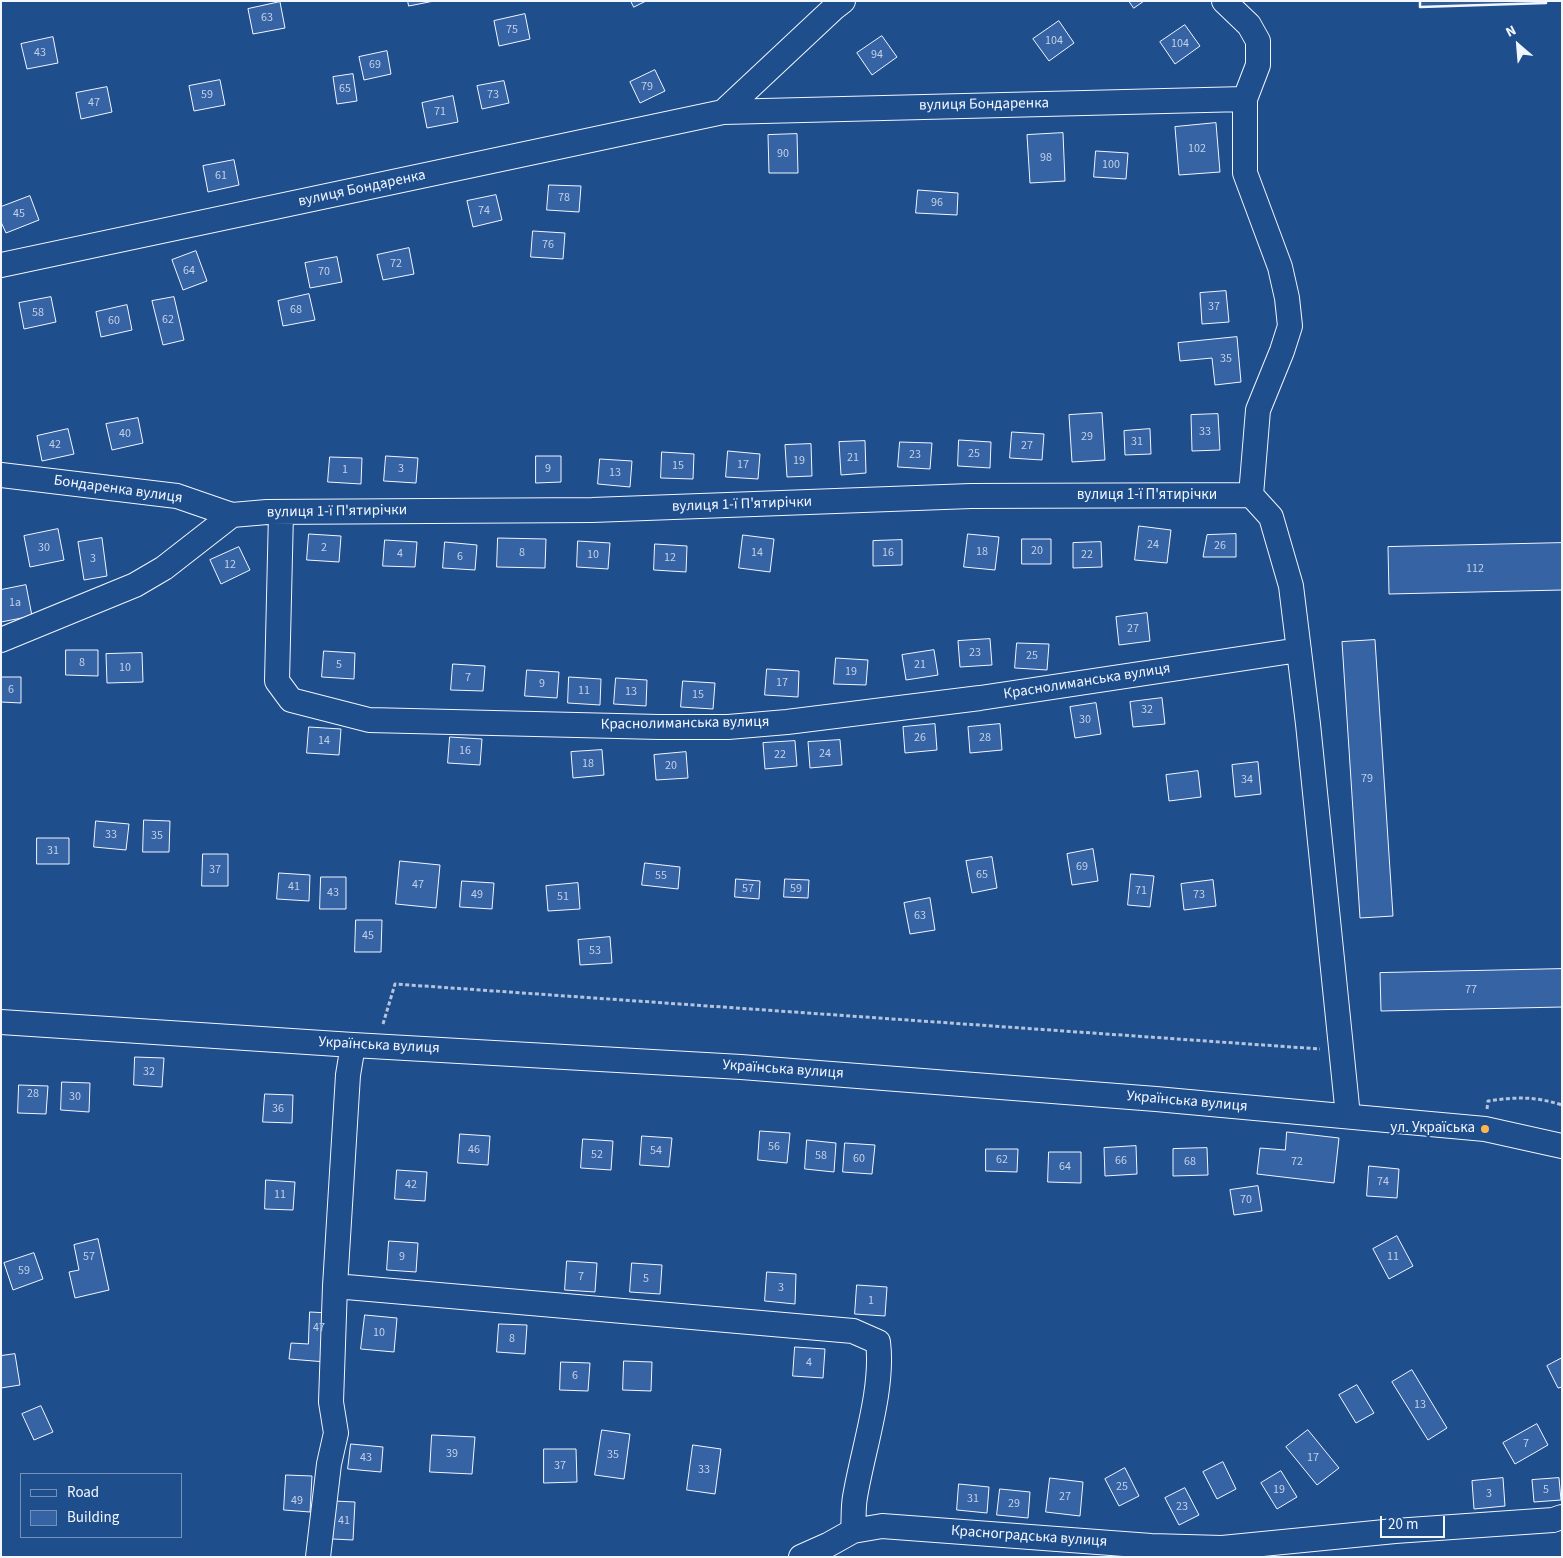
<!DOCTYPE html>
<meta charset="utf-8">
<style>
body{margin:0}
#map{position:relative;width:1563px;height:1558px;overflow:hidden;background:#1f4e8c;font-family:"Source Sans 3",sans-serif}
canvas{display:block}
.frame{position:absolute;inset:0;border:2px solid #f2f6ff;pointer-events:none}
.legend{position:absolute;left:20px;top:1473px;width:162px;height:65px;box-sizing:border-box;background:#1f4e8c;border:1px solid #7391ba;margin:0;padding:6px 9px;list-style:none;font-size:15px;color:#f2f6ff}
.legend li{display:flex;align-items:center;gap:10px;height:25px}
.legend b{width:25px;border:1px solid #7391ba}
.north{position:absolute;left:1493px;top:20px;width:50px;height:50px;-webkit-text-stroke:4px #1f4e8c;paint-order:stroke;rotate:333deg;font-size:14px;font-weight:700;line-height:20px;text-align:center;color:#f2f6ff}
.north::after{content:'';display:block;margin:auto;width:18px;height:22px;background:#f2f6ff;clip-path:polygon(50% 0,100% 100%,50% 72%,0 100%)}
.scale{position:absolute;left:1380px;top:1516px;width:65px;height:22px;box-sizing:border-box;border:2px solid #f2f6ff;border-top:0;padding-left:6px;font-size:15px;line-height:18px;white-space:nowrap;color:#f2f6ff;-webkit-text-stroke:4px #1f4e8c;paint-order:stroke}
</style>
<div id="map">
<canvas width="1563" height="1558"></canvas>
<div class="frame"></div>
<ul class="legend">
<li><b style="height:6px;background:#1f4e8c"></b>Road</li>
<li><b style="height:14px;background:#3563a3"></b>Building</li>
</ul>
<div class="north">N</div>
<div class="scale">20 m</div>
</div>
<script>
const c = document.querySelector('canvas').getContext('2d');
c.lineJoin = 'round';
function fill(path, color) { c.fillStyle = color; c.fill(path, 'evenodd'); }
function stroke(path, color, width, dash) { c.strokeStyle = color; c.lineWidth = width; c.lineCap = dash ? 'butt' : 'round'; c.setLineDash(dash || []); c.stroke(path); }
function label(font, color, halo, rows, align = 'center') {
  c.font = font + ' "Source Sans 3",sans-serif'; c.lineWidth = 4; c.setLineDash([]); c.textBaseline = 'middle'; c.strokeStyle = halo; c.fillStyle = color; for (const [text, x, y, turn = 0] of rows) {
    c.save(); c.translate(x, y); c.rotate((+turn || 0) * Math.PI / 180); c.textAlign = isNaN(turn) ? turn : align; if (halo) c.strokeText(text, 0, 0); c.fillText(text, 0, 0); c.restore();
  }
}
const built = new Path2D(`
 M1420,1H1546V3L1420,7Z`);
const building = new Path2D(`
 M408,1H434L409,6Z
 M631,1H646L634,7Z
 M1129,1H1144L1134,8Z
 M280,2L285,28L253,34L248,9Z
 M525,14L530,39L499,46L494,21Z
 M1059,21L1074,43L1049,61L1033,39Z
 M1185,25L1200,46L1175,64L1160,42Z
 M882,36L897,57L872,75L857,53Z
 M53,37L58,63L27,69L21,44Z
 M387,51L391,74L364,80L359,57Z
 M655,70L665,91L640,103L630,82Z
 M353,74L357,101L337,104L333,77Z
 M220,80L225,105L194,111L189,86Z
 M504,81L509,103L482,109L477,86Z
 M107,87L112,112L81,119L76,93Z
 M453,96L458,122L427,128L422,103Z
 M1216,123L1220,172L1179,175L1175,127Z
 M1063,133L1065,181L1030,183L1027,135Z
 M797,134L798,173H769L768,135Z
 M1096,151L1128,153L1126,179L1094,177Z
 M234,160L239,185L208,192L203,166Z
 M549,185L581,186L579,212L547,210Z
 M918,190L958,193L957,215L916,213Z
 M496,195L502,220L473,227L467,201Z
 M30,196L39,220L6,233L1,222V207Z
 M533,231L565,233L563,259L531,257Z
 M409,248L414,274L383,280L377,255Z
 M196,251L207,281L183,290L172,260Z
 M337,257L342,282L310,288L305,263Z
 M1226,291L1229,322L1202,324L1200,293Z
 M309,294L315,320L283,326L278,301Z
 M51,297L56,322L24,329L19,303Z
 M174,297L184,340L163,345L152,301Z
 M127,305L132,330L101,337L96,312Z
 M1237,337L1241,382L1215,385L1212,358L1180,361L1178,343Z
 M1102,413L1105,460L1072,462L1069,415Z
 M1218,414L1220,450L1192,451L1191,415Z
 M138,418L143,443L112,450L106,424Z
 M68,429L74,454L42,461L37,436Z
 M1150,429L1151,454L1125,455L1124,431Z
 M1012,432L1044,434L1042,460L1010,458Z
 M959,440L991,442L990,468L958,466Z
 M865,441L866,473L841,475L839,442Z
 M900,442L932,443L930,469L898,467Z
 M811,444L812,476L787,477L785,445Z
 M728,451L760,454L758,479L726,477Z
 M662,452L694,454L693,479L661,478Z
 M386,456L418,458L416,483L384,481Z
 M536,456H561V482L536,483Z
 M330,457L362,458L361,484L328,482Z
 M600,459L632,461L630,487L598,484Z
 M1139,526L1171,530L1167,563L1135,560Z
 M58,529L64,560L30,567L24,536Z
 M309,534L341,536L339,562L307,560Z
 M968,534L999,537L995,570L964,567Z
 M1236,534V557H1203L1207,535Z
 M743,535L774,539L770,572L739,568Z
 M102,538L107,576L84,580L78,542Z
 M498,538L546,539L545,568L497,567Z
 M1022,539H1051V564H1022Z
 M385,540L417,542L415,567L383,566Z
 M902,540V565L873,566V541Z
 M578,541L610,543L608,569L577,567Z
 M445,542L477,545L475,570L443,568Z
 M1101,542L1102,567L1073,568V543Z
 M1562,543V590L1389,594L1388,547Z
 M655,544L687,546L686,572L654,570Z
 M239,547L250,570L221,584L210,560Z
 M26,585L32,616L1,622V590Z
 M1147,613L1150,641L1119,645L1116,617Z
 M990,639L992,665L960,667L958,641Z
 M1375,640L1393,916L1360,918L1342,642Z
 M1017,643L1049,644L1047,670L1015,668Z
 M66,650H98V676L66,675Z
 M934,650L938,675L906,680L902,655Z
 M324,651L355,653L354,679L322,677Z
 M142,653L143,682L107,683L106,654Z
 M836,658L868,660L866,685L834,684Z
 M453,664L485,666L483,691L451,690Z
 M767,669L799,671L798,697L765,695Z
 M527,670L559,672L557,698L525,696Z
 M1,677H21V703L1,702Z
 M569,677L601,679L600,705L568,703Z
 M616,678L647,680L646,706L614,704Z
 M683,681L715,683L713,709L681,707Z
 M1162,698L1165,724L1133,727L1130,702Z
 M1096,703L1101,734L1075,738L1070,707Z
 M935,724L937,750L905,753L903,727Z
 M1000,724L1002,750L970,753L968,727Z
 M309,727L341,729L339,755L307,753Z
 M450,737L482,739L480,765L448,763Z
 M840,740L842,765L810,768L808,742Z
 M795,741L797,766L765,769L763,743Z
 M602,750L604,775L573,778L571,752Z
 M686,752L688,778L656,780L654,755Z
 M1258,762L1261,794L1235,797L1232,765Z
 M1198,771L1201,797L1169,801L1166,775Z
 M144,820L170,821L169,852H143Z
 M96,821L129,824L126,850L94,847Z
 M37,838H69V864H37Z
 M1093,849L1098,881L1072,885L1067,854Z
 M203,854H228V886H202Z
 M992,857L997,888L972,893L966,861Z
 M400,861L440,865L436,908L396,904Z
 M645,863L680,867L678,889L642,885Z
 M279,873L310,875L309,901L277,899Z
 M1131,874L1154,876L1150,907L1128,905Z
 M321,877H346V909H320Z
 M736,879L760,881L759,899L735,897Z
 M785,879L809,880L808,898L784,897Z
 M1213,880L1216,906L1184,910L1181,884Z
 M462,881L494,883L492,909L460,907Z
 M578,883L580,909L548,911L546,886Z
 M930,898L935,930L910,934L904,903Z
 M356,920H382L381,952H355Z
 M610,937L612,963L580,965L578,940Z
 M1562,969V1007L1381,1011L1380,973Z
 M135,1057L164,1058L162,1087L134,1085Z
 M62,1082L90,1083L89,1112L61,1110Z
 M19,1085L48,1086L46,1114L18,1113Z
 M265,1094L293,1095L292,1123L263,1122Z
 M760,1131L790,1133L787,1163L758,1160Z
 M1287,1132L1339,1138L1334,1183L1257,1174L1260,1148L1285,1150Z
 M460,1134L490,1136L488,1165L458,1163Z
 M642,1136L672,1138L669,1167L640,1165Z
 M583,1139L613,1141L611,1170L581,1168Z
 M807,1140L836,1143L834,1172L805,1169Z
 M845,1143L875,1145L872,1174L843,1172Z
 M1136,1146L1137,1174L1105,1176L1104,1148Z
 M1207,1148L1208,1175L1173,1176V1149Z
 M986,1149H1018L1017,1172L986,1171Z
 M1049,1152H1081V1183L1048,1182Z
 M1369,1166L1399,1169L1397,1198L1367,1196Z
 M397,1170L427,1172L425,1201L395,1199Z
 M266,1180L295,1182L293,1210L265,1209Z
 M1258,1186L1262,1211L1234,1215L1230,1190Z
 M1397,1236L1413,1266L1389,1279L1373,1249Z
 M98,1239L109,1290L75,1298L69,1272L79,1270L74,1245Z
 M389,1241L418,1243L416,1272L387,1270Z
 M34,1253L43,1279L13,1290L4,1263Z
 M567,1261L597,1263L595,1292L565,1290Z
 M632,1263L662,1265L660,1294L630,1292Z
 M767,1272L796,1274L795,1304L765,1301Z
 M857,1285L887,1287L885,1316L855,1314Z
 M310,1312L329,1313L326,1362L289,1359L291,1343L308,1344Z
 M365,1315L397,1318L394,1352L361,1349Z
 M499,1324L527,1325L525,1354L497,1352Z
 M795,1347L825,1349L823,1378L793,1376Z
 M15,1354L20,1385L1,1388V1356Z
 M1562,1358V1387L1558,1388L1547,1366Z
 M624,1361L652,1362L651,1391L623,1390Z
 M561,1362L590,1363L588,1391L560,1390Z
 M1412,1370L1447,1428L1428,1440L1392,1382Z
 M1357,1385L1374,1413L1356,1423L1339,1395Z
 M41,1406L53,1432L34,1440L22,1414Z
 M1537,1424L1548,1445L1515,1464L1503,1443Z
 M602,1430L630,1434L624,1479L595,1475Z
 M1308,1430L1339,1468L1317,1485L1286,1447Z
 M432,1435L475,1437L472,1474L430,1472Z
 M351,1444L383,1447L381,1472L348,1469Z
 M693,1445L721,1449L715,1494L687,1490Z
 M544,1449H576L577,1482L544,1483Z
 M1223,1462L1236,1489L1217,1499L1203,1472Z
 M1125,1468L1139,1496L1119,1506L1105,1479Z
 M1281,1471L1297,1497L1277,1509L1261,1483Z
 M286,1475L312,1476L310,1512L284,1510Z
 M1050,1478L1083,1482L1080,1516L1046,1512Z
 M1503,1478L1505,1506L1474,1509L1472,1481Z
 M1559,1478L1561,1500L1534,1502L1532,1480Z
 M959,1484L989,1487L987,1513L957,1510Z
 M1185,1488L1199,1515L1179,1525L1165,1498Z
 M1000,1489L1030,1492L1028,1518L997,1515Z
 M334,1501L355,1502L353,1540L333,1539Z`);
const path = new Path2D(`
 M383,1024L395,984L1320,1049
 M1487,1109L1488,1101C1516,1097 1534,1096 1562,1105`);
const minor = new Path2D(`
 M1224,1L1249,25L1258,41V65L1245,99V173L1280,267L1287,298L1290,326L1282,351L1258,410L1251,495L1271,517L1291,586L1308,724L1348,1116
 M723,112L1245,99
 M1,265L723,112L834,8L843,1
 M1,475L177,496L232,515L267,512L592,510L971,496L1251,495
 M281,513L277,681L291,700L369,720L659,727H728L787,722L980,698L1299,650
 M1,640L135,585L164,568L232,515
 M1,1022L353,1045L741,1067L1156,1099L1485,1129L1562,1146
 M335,1286L853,1331L878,1342C884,1389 863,1449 855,1497C853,1508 854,1520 853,1531
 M318,1557L329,1464L336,1433L331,1402L335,1286L348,1075L353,1045
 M801,1557L828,1545L853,1531L882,1526L1151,1546L1222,1548L1395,1531L1553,1520L1562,1517`);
const wall = new Path2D(`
 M1420,1V7L1546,3V1`);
const markers = [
 [1485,1129,5,"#ffb74d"]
];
const numberNames = [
 ["63",267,18],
 ["75",512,30],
 ["104",1054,41],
 ["104",1180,44],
 ["43",40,53],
 ["94",877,55],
 ["69",375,65],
 ["79",647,87],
 ["65",345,89],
 ["59",207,95],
 ["73",493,95],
 ["47",94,103],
 ["71",440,112],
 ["102",1197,149],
 ["90",783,154],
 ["98",1046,158],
 ["100",1111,165],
 ["61",221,176],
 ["78",564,198],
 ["96",937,203],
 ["74",484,211],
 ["45",19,214],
 ["76",548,245],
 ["72",396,264],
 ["64",189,271],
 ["70",324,272],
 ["37",1214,307],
 ["68",296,310],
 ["58",38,313],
 ["62",168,320],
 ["60",114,321],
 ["35",1226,359],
 ["33",1205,432],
 ["40",125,434],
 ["29",1087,437],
 ["31",1137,442],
 ["42",55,445],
 ["27",1027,446],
 ["25",974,454],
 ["23",915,455],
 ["21",853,458],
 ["19",799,461],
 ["17",743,465],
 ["15",678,466],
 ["3",401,469],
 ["9",548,469],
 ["1",345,470],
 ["13",615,473],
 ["24",1153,545],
 ["26",1220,546],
 ["30",44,548],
 ["2",324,548],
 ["20",1037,551],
 ["18",982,552],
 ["8",522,553],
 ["14",757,553],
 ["16",888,553],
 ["4",400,554],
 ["10",593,555],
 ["22",1087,555],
 ["6",460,557],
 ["12",670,558],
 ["3",93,559],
 ["12",230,565],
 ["112",1475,569],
 ["1а",15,603],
 ["27",1133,629],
 ["23",975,653],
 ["25",1032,656],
 ["8",82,663],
 ["5",339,665],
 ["21",920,665],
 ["10",125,668],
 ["19",851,672],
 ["7",468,678],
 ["17",782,683],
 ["9",542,684],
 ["6",11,690],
 ["11",584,691],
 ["13",631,692],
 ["15",698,695],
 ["32",1147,710],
 ["30",1085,720],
 ["26",920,738],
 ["28",985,738],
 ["14",324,741],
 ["16",465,751],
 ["24",825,754],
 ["22",780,755],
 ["18",588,764],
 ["20",671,766],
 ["79",1367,779],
 ["34",1247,780],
 ["33",111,835],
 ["35",157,836],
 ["31",53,851],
 ["69",1082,867],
 ["37",215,870],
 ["65",982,875],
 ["55",661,876],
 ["47",418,885],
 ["41",294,887],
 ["57",748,889],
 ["59",796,889],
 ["71",1141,891],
 ["43",333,893],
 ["49",477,895],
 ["73",1199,895],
 ["51",563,897],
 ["63",920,916],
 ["45",368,936],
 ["53",595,951],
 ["77",1471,990],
 ["32",149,1072],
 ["28",33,1094],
 ["30",75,1097],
 ["36",278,1109],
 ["56",774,1147],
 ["46",474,1150],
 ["54",656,1151],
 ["52",597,1155],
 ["58",821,1156],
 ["60",859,1159],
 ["62",1002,1160],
 ["66",1121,1161],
 ["68",1190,1162],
 ["72",1297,1162],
 ["64",1065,1167],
 ["74",1383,1182],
 ["42",411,1185],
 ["11",280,1195],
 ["70",1246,1200],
 ["57",89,1257],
 ["9",402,1257],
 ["11",1393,1257],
 ["59",24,1271],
 ["7",581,1277],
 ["5",646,1279],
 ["3",781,1288],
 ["1",871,1301],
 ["47",319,1328],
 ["10",379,1333],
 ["8",512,1339],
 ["4",809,1363],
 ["6",575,1376],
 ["13",1420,1405],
 ["7",1526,1444],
 ["39",452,1454],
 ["35",613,1455],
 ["43",366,1458],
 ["17",1313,1458],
 ["37",560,1466],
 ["33",704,1470],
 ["25",1122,1487],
 ["19",1279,1490],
 ["5",1546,1490],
 ["3",1489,1494],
 ["27",1065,1497],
 ["31",973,1499],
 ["49",297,1501],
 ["29",1014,1504],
 ["23",1182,1507],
 ["41",344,1521]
];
const streetNames = [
 ["вулиця Бондаренка",984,105,-1],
 ["вулиця Бондаренка",362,189,-12],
 ["Бондаренка вулиця",118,490,8],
 ["вулиця 1-ї П'ятирічки",1147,496],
 ["вулиця 1-ї П'ятирічки",742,505,-2],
 ["вулиця 1-ї П'ятирічки",337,512,-1],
 ["Краснолиманська вулиця",1087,682,-9],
 ["Краснолиманська вулиця",685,724,-1],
 ["Українська вулиця",379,1046,3],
 ["Українська вулиця",783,1070,4],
 ["Українська вулиця",1187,1102,5],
 ["Красноградська вулиця",1029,1537,4]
];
const poiNames = [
 ["ул. Україська",1475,1129]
];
fill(built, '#305b95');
stroke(built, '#a8bbd7', 1);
fill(building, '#3563a3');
stroke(building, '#f2f6ff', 1);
stroke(minor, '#f2f6ff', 26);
stroke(path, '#b3c4dc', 3, [4, 2.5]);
stroke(minor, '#1f4e8c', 24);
stroke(wall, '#f2f6ff', 2.5);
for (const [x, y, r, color] of markers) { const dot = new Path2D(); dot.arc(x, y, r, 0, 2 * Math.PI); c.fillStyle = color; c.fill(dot); stroke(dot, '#1f4e8c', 2); }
label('12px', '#c3d1e8', null, numberNames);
label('15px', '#f2f6ff', '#1f4e8c', streetNames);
label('15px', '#f2f6ff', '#1f4e8c', poiNames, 'right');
</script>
